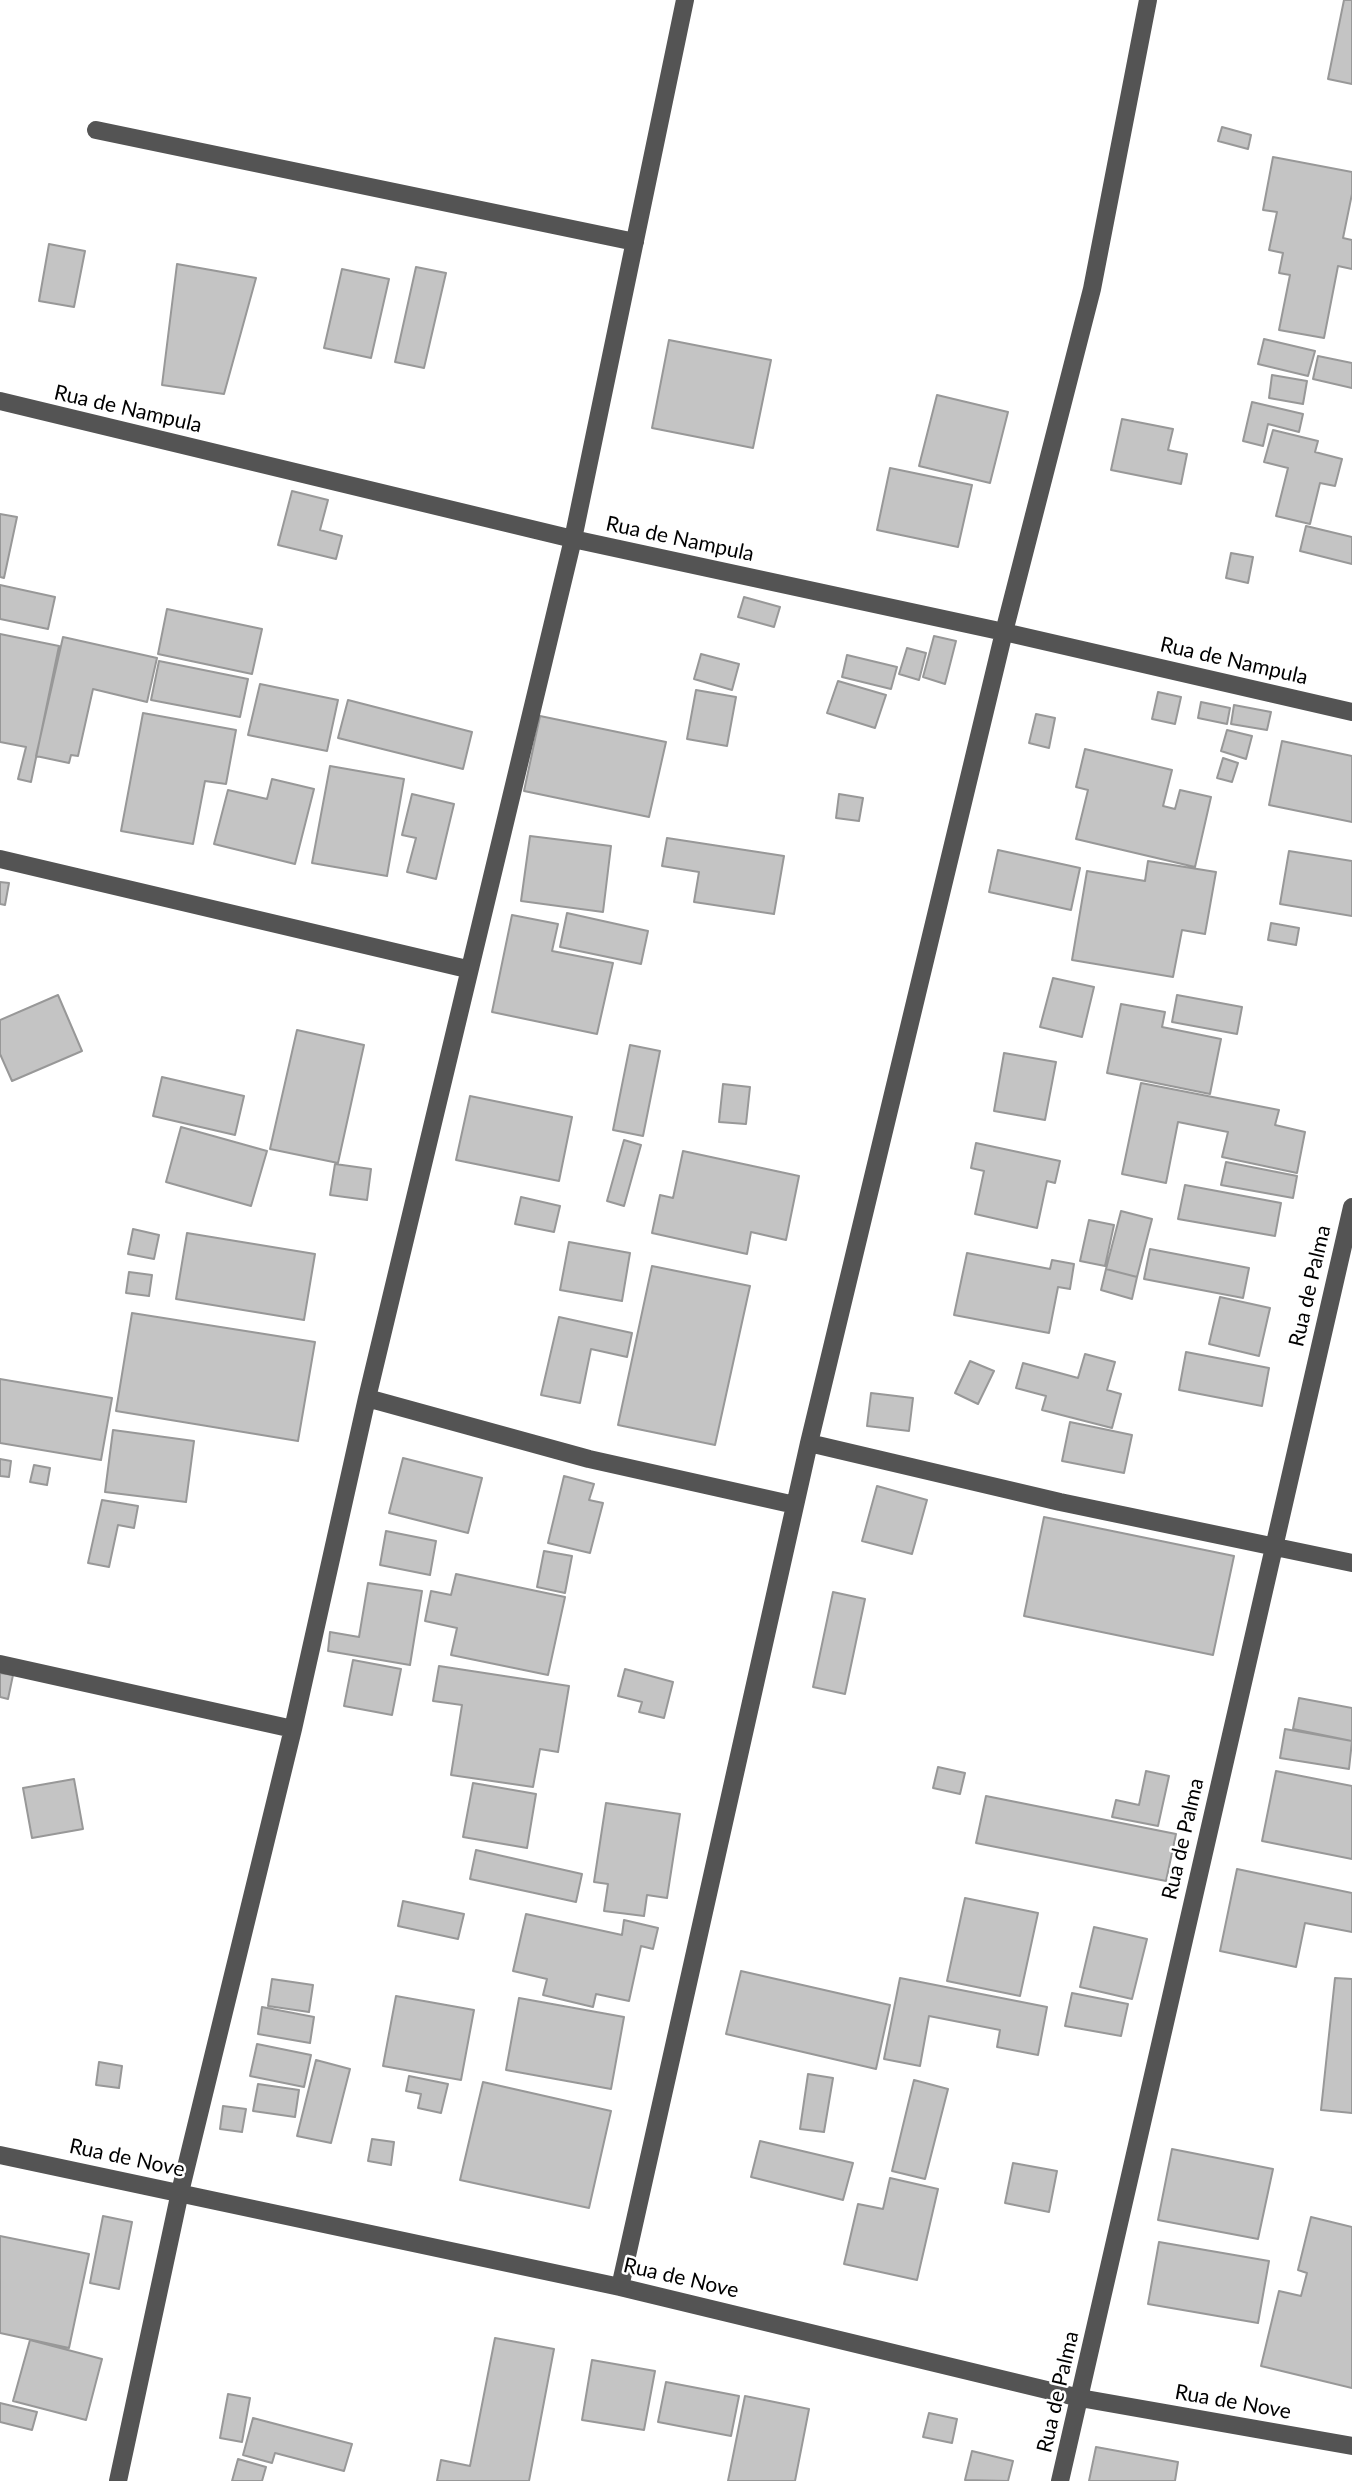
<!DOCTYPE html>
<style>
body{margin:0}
canvas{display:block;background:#fff}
</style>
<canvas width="1352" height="2481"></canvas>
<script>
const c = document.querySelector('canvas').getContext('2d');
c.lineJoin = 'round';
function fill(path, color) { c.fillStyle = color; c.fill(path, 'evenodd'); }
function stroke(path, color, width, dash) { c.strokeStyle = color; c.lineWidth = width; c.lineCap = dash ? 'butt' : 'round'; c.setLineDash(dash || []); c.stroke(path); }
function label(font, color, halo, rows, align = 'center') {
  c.font = font + ' Lato,sans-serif'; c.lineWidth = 5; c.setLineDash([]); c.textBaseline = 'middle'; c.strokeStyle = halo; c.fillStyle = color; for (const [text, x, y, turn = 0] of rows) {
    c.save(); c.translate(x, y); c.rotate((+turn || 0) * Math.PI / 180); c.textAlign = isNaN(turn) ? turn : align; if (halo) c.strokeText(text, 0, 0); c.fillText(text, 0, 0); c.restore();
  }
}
const building = new Path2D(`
 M1344,0H1352V84L1328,79Z
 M1222,127L1251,135L1248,149L1218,141Z
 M1273,157L1352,172V194L1343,238L1352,240V269L1338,266L1324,338L1279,330L1290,275L1279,273L1283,253L1269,250L1277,212L1263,210Z
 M49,244L85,251L74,307L39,301Z
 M177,264L256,278L224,394L162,385Z
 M416,267L446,273L424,368L395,362Z
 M342,269L389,279L371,358L324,348Z
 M1264,339L1315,351L1308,376L1258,364Z
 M669,340L771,360L753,448L652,428Z
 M1318,356L1352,363V388L1313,379Z
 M1272,375L1307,381L1303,404L1269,398Z
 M937,395L1008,412L990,483L919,466Z
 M1252,402L1303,414L1299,432L1268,424L1263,446L1243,441Z
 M1122,419L1173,429L1168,450L1187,454L1181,484L1111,470Z
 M1273,430L1318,441L1315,452L1342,459L1335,486L1320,483L1310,524L1276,516L1288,468L1264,462Z
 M890,468L972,485L958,547L877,530Z
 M292,491L328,500L320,530L342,536L336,559L278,545Z
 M0,514L17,517L4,578L0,577Z
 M1306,526L1352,537V564L1300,551Z
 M1231,553L1253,557L1248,583L1226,578Z
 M0,585L55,597L48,629L0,619Z
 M744,597L780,607L774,627L738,617Z
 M167,609L262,629L252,674L158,654Z
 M0,634L59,646L31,782L18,779L26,747L0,742Z
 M934,636L956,641L945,684L923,677Z
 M63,637L157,658L147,702L93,689L78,756L71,755L69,763L36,756Z
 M907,648L926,653L919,680L899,674Z
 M701,654L739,664L732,690L694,679Z
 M847,655L897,667L891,689L842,677Z
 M159,661L248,679L240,717L151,700Z
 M838,681L886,695L875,728L827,713Z
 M260,684L338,700L327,751L248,735Z
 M696,690L736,697L727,746L687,739Z
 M1158,692L1181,697L1175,724L1152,719Z
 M348,700L472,732L463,769L338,738Z
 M1201,702L1230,708L1227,724L1198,718Z
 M1234,705L1271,712L1267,730L1231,724Z
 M143,713L236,730L226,784L205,781L193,844L121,831Z
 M1036,714L1055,718L1049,748L1029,743Z
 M540,716L666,742L649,817L524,791Z
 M1227,730L1252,736L1246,759L1221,751Z
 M1282,741L1352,756V822L1269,805Z
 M1085,749L1172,770L1163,806L1175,809L1180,790L1211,797L1195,867L1076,839L1088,790L1076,787Z
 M1223,758L1238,763L1232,782L1217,778Z
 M330,766L404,779L387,876L312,863Z
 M272,779L314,789L295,864L214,844L228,790L267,799Z
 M412,794L454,804L436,879L407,872L416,838L402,835Z
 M839,794L863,798L859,821L836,818Z
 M530,836L611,846L603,912L521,901Z
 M667,838L784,856L774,914L694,902L699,872L662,866Z
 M998,850L1080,868L1071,910L989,892Z
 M1289,851L1352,861V916L1280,904Z
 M1148,861L1216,872L1205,934L1182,930L1173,977L1072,960L1087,871L1145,881Z
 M0,882L9,883L5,905L0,904Z
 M567,913L648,931L641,964L560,947Z
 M512,915L558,924L552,951L613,963L597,1034L492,1012Z
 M1271,923L1299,928L1296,945L1268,940Z
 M1053,978L1094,987L1082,1037L1040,1027Z
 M58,995L82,1051L12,1081L0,1054V1020Z
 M1177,995L1242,1007L1237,1034L1172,1022Z
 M1121,1004L1165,1012L1162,1027L1221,1039L1210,1094L1107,1073Z
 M297,1030L364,1045L338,1163L270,1149Z
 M630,1045L660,1051L643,1136L613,1130Z
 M1004,1053L1056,1062L1045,1120L994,1111Z
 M162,1077L244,1096L235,1135L153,1116Z
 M1141,1083L1279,1110L1275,1125L1305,1132L1297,1173L1222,1157L1228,1132L1178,1122L1166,1183L1122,1174Z
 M723,1084L750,1087L746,1124L719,1122Z
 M470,1096L572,1117L559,1181L456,1160Z
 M181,1127L267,1151L251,1206L166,1182Z
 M624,1140L641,1145L624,1206L607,1201Z
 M976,1143L1060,1161L1055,1183L1047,1181L1037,1228L975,1214L984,1171L971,1168Z
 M683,1151L799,1176L786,1240L751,1232L747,1254L652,1233L660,1195L673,1198Z
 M1226,1162L1297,1176L1293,1198L1221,1185Z
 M335,1164L371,1169L367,1200L330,1195Z
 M1185,1185L1281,1203L1275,1236L1178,1219Z
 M521,1197L560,1206L554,1232L515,1224Z
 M1121,1211L1152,1219L1137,1277L1106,1269Z
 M1089,1220L1114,1225L1105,1266L1080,1261Z
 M133,1229L159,1235L154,1259L128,1254Z
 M187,1233L315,1254L304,1320L176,1299Z
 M569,1242L630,1253L622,1301L560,1290Z
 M1150,1249L1249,1268L1243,1298L1144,1279Z
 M967,1253L1050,1269L1052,1260L1074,1264L1070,1289L1058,1287L1049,1333L954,1315Z
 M652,1266L750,1286L715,1445L618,1425Z
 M1106,1269L1137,1277L1132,1299L1101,1290Z
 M129,1272L152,1275L149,1296L126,1293Z
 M1220,1297L1270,1308L1259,1356L1209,1344Z
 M132,1313L315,1342L298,1441L116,1411Z
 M559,1317L632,1333L627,1357L591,1349L580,1403L541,1395Z
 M1186,1352L1269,1368L1262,1406L1179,1390Z
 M1085,1354L1115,1362L1107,1390L1121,1394L1112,1428L1042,1410L1046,1396L1016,1388L1023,1363L1078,1378Z
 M970,1361L994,1371L978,1404L955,1393Z
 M0,1379L112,1398L101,1460L0,1443Z
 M871,1393L913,1398L909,1431L867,1426Z
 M1070,1422L1132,1435L1124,1473L1062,1461Z
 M113,1430L194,1441L186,1502L105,1492Z
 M403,1458L482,1478L468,1533L389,1513Z
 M0,1459L11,1461L9,1477L0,1476Z
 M34,1465L50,1468L47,1485L30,1482Z
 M564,1476L594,1484L589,1500L603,1503L590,1553L548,1543Z
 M877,1486L927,1500L912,1554L862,1541Z
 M102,1500L138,1506L134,1528L118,1525L109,1567L88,1563Z
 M1044,1517L1234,1556L1213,1655L1024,1616Z
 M386,1531L436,1541L430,1575L380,1565Z
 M544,1551L572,1556L565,1593L537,1587Z
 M456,1574L565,1597L548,1675L451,1655L457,1628L425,1621L431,1591L451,1595Z
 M368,1583L422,1591L410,1665L328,1651L330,1632L359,1637Z
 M833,1592L865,1599L845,1694L813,1687Z
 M353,1660L401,1669L392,1715L344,1706Z
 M439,1666L569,1686L558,1752L540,1749L533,1787L451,1775L462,1705L433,1701Z
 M625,1669L673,1682L664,1718L639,1712L642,1702L618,1696Z
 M0,1673L13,1675L8,1699L0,1697Z
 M1299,1698L1352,1708V1741L1293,1729Z
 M1285,1729L1352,1741L1349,1769L1280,1758Z
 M938,1767L965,1773L960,1794L933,1788Z
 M1146,1771L1169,1776L1158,1826L1112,1817L1116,1800L1139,1805Z
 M1276,1771L1352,1786V1859L1262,1841Z
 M74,1779L83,1829L32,1838L23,1788Z
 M473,1783L536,1794L527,1848L463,1837Z
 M986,1796L1176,1834L1166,1881L976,1843Z
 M606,1803L680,1814L667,1898L647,1895L644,1916L604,1911L608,1884L594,1882Z
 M476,1850L582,1874L576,1902L470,1879Z
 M1237,1869L1352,1893V1932L1305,1923L1296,1967L1220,1951Z
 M965,1898L1038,1913L1020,1996L947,1981Z
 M403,1901L464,1914L458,1939L398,1926Z
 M526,1914L622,1935L624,1920L658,1928L653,1949L641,1946L629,2001L596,1994L593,2007L543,1995L547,1979L513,1971Z
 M1094,1927L1147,1939L1132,1999L1080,1987Z
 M741,1971L890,2005L876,2069L726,2034Z
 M900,1978L1047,2007L1038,2055L997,2047L1000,2030L929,2016L920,2066L884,2059Z
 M1335,1978L1352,1979V2113L1321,2110Z
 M272,1979L313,1985L309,2012L268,2006Z
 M1072,1993L1128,2004L1121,2036L1065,2026Z
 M396,1996L474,2010L461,2080L383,2066Z
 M519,1998L624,2017L611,2089L506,2070Z
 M262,2007L314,2017L310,2043L258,2034Z
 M257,2044L311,2055L304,2087L250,2076Z
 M316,2060L350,2069L331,2143L297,2136Z
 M99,2062L122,2066L119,2088L96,2085Z
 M808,2074L833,2078L824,2132L800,2129Z
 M409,2076L448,2084L441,2113L418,2108L421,2094L406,2091Z
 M914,2080L948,2089L925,2179L892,2171Z
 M483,2082L611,2111L589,2208L460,2180Z
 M258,2084L299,2090L295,2117L253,2111Z
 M223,2106L246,2109L242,2132L220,2129Z
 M372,2139L394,2142L391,2165L368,2161Z
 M760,2141L853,2163L843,2200L751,2177Z
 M1172,2149L1273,2169L1258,2239L1158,2220Z
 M1013,2163L1057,2171L1049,2212L1005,2203Z
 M890,2178L938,2189L917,2280L844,2264L858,2204L883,2209Z
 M103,2216L132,2222L119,2289L90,2283Z
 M1311,2217L1352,2227V2388L1261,2366L1279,2291L1301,2296L1307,2273L1298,2270Z
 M0,2236L89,2254L69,2348L0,2333Z
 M1159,2242L1269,2261L1258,2323L1148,2304Z
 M495,2338L554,2349L529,2481H437L441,2460L470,2466Z
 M30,2340L102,2359L86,2420L13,2401Z
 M592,2360L655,2371L644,2430L582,2420Z
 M666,2382L739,2396L731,2436L658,2422Z
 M228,2394L250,2398L242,2442L220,2438Z
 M745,2396L809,2409L795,2481H728Z
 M0,2403L37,2412L32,2430L0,2422Z
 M929,2413L957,2419L952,2443L923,2437Z
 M253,2418L352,2444L344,2471L275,2453L272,2463L243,2455Z
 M1096,2447L1178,2462L1175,2481H1089Z
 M972,2451L1013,2461L1008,2481L965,2480Z
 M238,2459L266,2467L262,2481H232Z`);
const minor = new Path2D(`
 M96,130L635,242
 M0,401L573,539L1004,632L1352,712
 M0,859L467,969
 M367,1398L589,1459L795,1505
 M809,1443L1060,1502L1352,1563
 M0,1664L293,1729
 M0,2155L620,2287L1080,2398L1352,2446
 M620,2287L809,1443L1004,632L1092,289L1148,0
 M118,2481L180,2192L293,1729L367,1398L573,539L685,0
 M1060,2481L1352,1207`);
const streetNames = [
 ["Rua de Nampula",128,409,13],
 ["Rua de Nampula",680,539,12],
 ["Rua de Nampula",1234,661,13],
 ["Rua de Palma",1310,1286,-77],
 ["Rua de Palma",1183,1839,-77],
 ["Rua de Nove",127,2158,12],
 ["Rua de Nove",681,2278,13],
 ["Rua de Palma",1058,2392,-77],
 ["Rua de Nove",1233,2402,10]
];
fill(building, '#c4c4c4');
stroke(building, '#989898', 2);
stroke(minor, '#545454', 18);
label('21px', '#000', '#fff', streetNames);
</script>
